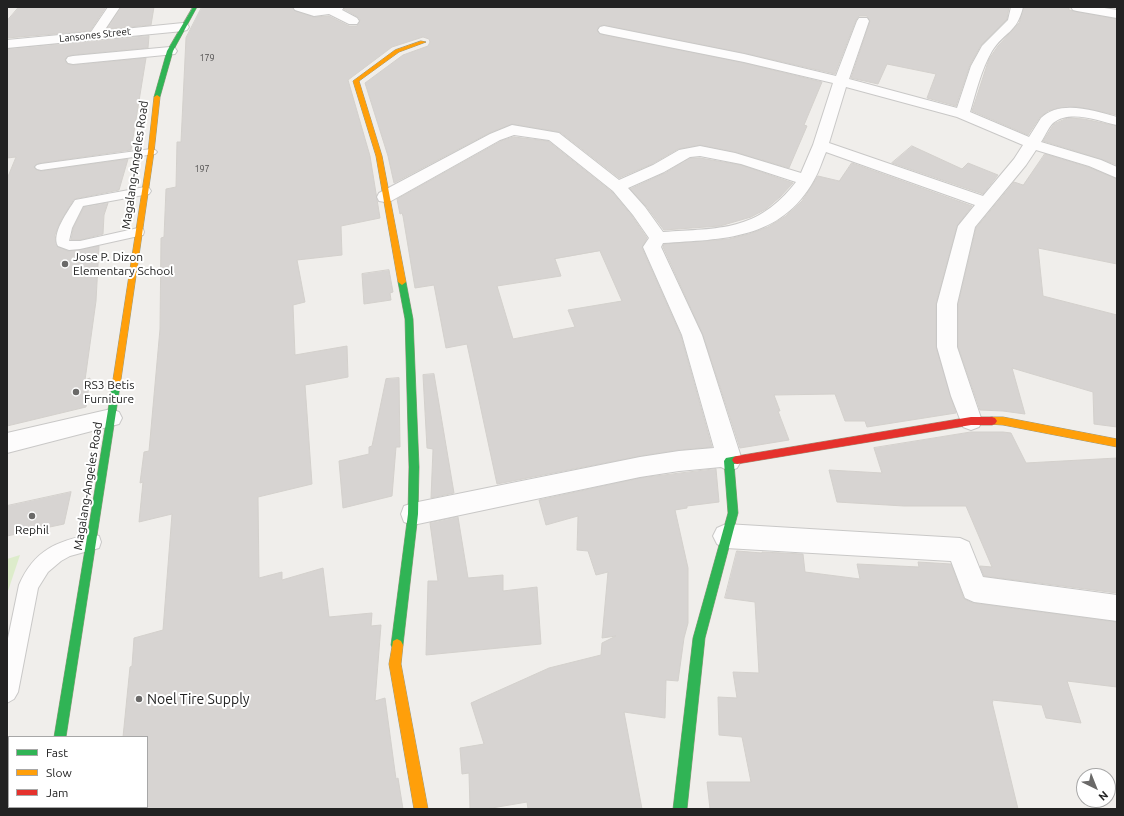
<!DOCTYPE html>
<style>
body{margin:0}
#map{position:relative;width:1124px;height:816px;overflow:hidden;background:#f0eeeb;font-family:Ubuntu,sans-serif}
canvas{display:block}
.frame{position:absolute;inset:0;border:8px solid #222;pointer-events:none}
.legend{position:absolute;left:8px;top:736px;width:140px;height:72px;box-sizing:border-box;background:#fff;border:1px solid #a7a7a7;margin:0;padding:5px 7px;list-style:none;font-size:12px;color:#222}
.legend li{display:flex;align-items:center;gap:8px;height:20px}
.legend b{width:20px;border:1px solid #a7a7a7}
.north{position:absolute;left:1076px;top:768px;width:40px;height:40px;box-sizing:border-box;background:#fff;border:1px solid #a7a7a7;border-radius:50%;rotate:137deg;font-size:11px;font-weight:700;line-height:16px;text-align:center;color:#222}
.north::after{content:'';display:block;margin:auto;width:14px;height:18px;background:#6a6968;clip-path:polygon(50% 0,100% 100%,50% 72%,0 100%)}
</style>
<div id="map">
<canvas width="1124" height="816"></canvas>
<div class="frame"></div>
<ul class="legend">
<li><b style="height:5px;background:#30b455"></b>Fast</li>
<li><b style="height:5px;background:#ff9f0a"></b>Slow</li>
<li><b style="height:5px;background:#e5322d"></b>Jam</li>
</ul>
<div class="north">N</div>
</div>
<script>
const c = document.querySelector('canvas').getContext('2d');
c.lineJoin = 'round';
function fill(path, color) { c.fillStyle = color; c.fill(path, 'evenodd'); }
function stroke(path, color, width, dash) { c.strokeStyle = color; c.lineWidth = width; c.lineCap = dash ? 'butt' : 'round'; c.setLineDash(dash || []); c.stroke(path); }
function label(font, color, halo, rows, align = 'center') {
  c.font = font + ' Ubuntu,sans-serif'; c.lineWidth = 4; c.setLineDash([]); c.textBaseline = 'middle'; c.strokeStyle = halo; c.fillStyle = color; for (const [text, x, y, turn = 0] of rows) {
    c.save(); c.translate(x, y); c.rotate((+turn || 0) * Math.PI / 180); c.textAlign = isNaN(turn) ? turn : align; if (halo) c.strokeText(text, 0, 0); c.fillText(text, 0, 0); c.restore();
  }
}
const grass = new Path2D(`
 M20,555L7,594V559Z`);
const building = new Path2D(`
 M19,7H106L90,31L7,38V21Z
 M121,7H154L151,25L107,29Z
 M202,7H292L295,11L314,17L329,16L349,26H357L360,20L358,17L344,9L345,7H1009L1007,19L981,45L970,65L956,106L927,98L936,74L887,64L878,84L851,78L870,21L867,16H859L856,20L835,74L744,53L604,25L599,26L597,31L600,34L604,35L744,63L822,82L804,125L807,126L789,168L735,152L700,145L678,149L652,164L619,178L560,132L512,124L489,133L394,183L388,156L365,83L403,55L428,46L430,42L429,39L423,37L392,47L348,80L370,156L380,218L341,226L342,255L297,260L305,302L293,305L295,355L347,346L348,377L305,385L312,484L258,497L259,578L282,572V580L323,568L329,617L372,613L371,626L381,625L375,701L385,698L396,779L398,778L403,809H147V737H123L130,667L132,666L134,638L163,630L172,514L139,522L143,482L140,483L144,452L149,451L160,329L161,238L164,237L166,189L176,187L177,142H181L186,38Z
 M1024,7H1069V10L1073,11L1117,19V115L1078,107L1058,108L1048,111L1040,117L1028,135L972,111L989,59L998,46L1019,23Z
 M149,36L148,48L73,55L68,56L65,59L67,64L73,65L146,58L131,150L41,163L36,164L34,167L36,170L41,171L128,159L119,190L74,199L60,222L55,235L57,246L68,251L99,246L96,301L85,380L90,378L86,407L7,426V179L16,157L7,158V49Z
 M1068,118L1084,119L1117,126V165L1101,159L1043,141L1054,124Z
 M514,137L548,141L612,192L632,216L647,238L642,248L681,336L712,447L679,450L640,456L497,484L467,344L446,348L434,285L415,288L403,216L402,213L400,214L397,199L501,141ZM600,251L622,301L568,310L575,327L513,339L497,286L561,276L555,259Z
 M912,146L962,169L968,163L998,175L983,194L892,163Z
 M1045,154L1088,167L1117,179V264L1038,248L1043,296L1117,315V427L1094,424L1093,392L1012,368L1025,414L1003,411L980,410L958,347V304L976,228L1014,182L1023,185Z
 M690,158H700L741,165L793,183L780,197L766,209L751,217L720,226L664,230L646,206L630,189L665,173Z
 M852,163L972,206L957,226L936,304V347L956,413L867,427L865,421H845L835,394L774,395L780,411H778L789,440L740,448L703,335L663,247L664,244L729,239L749,234L768,227L786,216L802,201L818,176L839,181Z
 M108,203L104,215L103,234L80,240H71L73,229L84,207Z
 M389,270L393,292L390,293L391,300L364,304L362,274Z
 M434,374L454,493L431,498L433,449L427,448L423,375Z
 M399,378L400,447H396L392,496L343,508L339,461L369,454V447L372,446L386,379Z
 M971,432H1003L1011,433L1026,463L1117,458V593L984,576L980,566L992,567L966,506H904L837,502L829,470L882,473L874,448Z
 M716,469L719,502L687,506V508L675,510L688,568V623L684,638L678,681L666,680L665,718L624,712L642,809H528L527,802L486,809H470L469,773L462,774L460,748L484,744L471,703L549,668L601,655L602,643L616,636L602,638L608,572L596,575L588,551L577,550L578,516L546,525L539,500L640,478Z
 M71,492L64,524L7,536V506Z
 M458,517L468,578L503,575V591L537,587L541,644L426,655L428,581H438L430,523Z
 M737,551L762,553V552L803,554L805,572L860,579L857,564L919,567L918,562L951,564L964,599L973,603L1117,622V687L1067,681L1081,723L1046,718L1042,705L992,700L993,702H992L1018,809H710L707,782H751L742,737L719,735L718,697L737,698L733,672L759,673L755,602L725,598Z`);
const lane = new Path2D(`
 M151,149L155,150L157,152L155,154L41,170L37,169L35,167L37,165L41,164Z
 M145,187L149,188L151,191L149,194L83,206L72,228L69,241H80L138,228L143,229L144,232L143,235L80,249L69,250L58,246C51,234 68,211 75,200Z
 M92,534L99,536L101,542L99,548L70,556L61,561L48,572L38,588L18,692L14,699L7,703V643L19,585C34,550 57,541 92,534Z
 M9,780V804L7,805V781Z`);
const street = new Path2D(`
 M108,7H120L104,31L183,23L187,24L189,27L187,30L183,31L7,48V40L91,32Z
 M293,7L315,8L344,7L342,10L357,18L359,21L357,24H349L329,14L314,16L295,10Z
 M1011,7H1023C1017,33 1004,32 992,51C981,70 976,92 970,112L1029,137C1033,131 1037,124 1041,118C1060,99 1095,111 1117,117V125C1099,121 1070,109 1053,123C1048,128 1045,136 1041,142L1101,160L1117,167V178L1089,166L1036,150L1026,165L975,227L957,304V347L982,421L979,427L971,430L963,427L951,396L937,347V304L958,226L975,205L826,152C822,161 819,172 814,180C781,240 723,239 663,243L661,247L702,335L741,457V461L737,468L729,471L721,467L679,471L640,477L413,525L404,522L401,514L404,506L413,503L640,457L679,451L714,448L682,335L643,247L649,238L633,215L613,191L549,140L514,135L500,140L391,201L385,202L379,201L377,197L379,193L490,134L512,125L559,133L619,180L653,165L679,150L700,146L735,153L801,173L813,145L833,83L744,62L604,34L600,33L598,30L600,27L604,26L744,54L836,76L857,21L859,18H867L869,21L849,79L957,108L971,66L982,46L1008,20ZM846,87L957,117L1023,145L1014,159L983,196L829,143ZM700,156L741,164L796,182C757,232 720,228 663,232L645,207L628,188L664,172L690,157Z
 M1071,7H1098L1117,10V18L1077,11L1073,10Z
 M170,47L175,48L177,51L175,54L73,64L68,63L66,60L68,57L73,56Z
 M111,409L119,412L122,418L119,424L7,453V433Z
 M726,524L960,538L969,542L983,577L1117,595V621L974,602L965,598L951,561L726,548L717,544L713,536L717,528Z`);
const fast = new Path2D(`
 M193,7H197L173,51L160,97L155,98L154,97L167,51Z
 M402,279L406,282L413,319L419,467L418,514L403,645L401,649L397,651L393,649L391,645L408,514L409,467L405,319L398,282Z
 M116,383L120,386L66,737H54L112,386Z
 M737,456L740,457L742,460L740,463L734,464L738,513L705,638L687,809H673L693,638L728,513L724,461L726,458Z
 M42,807H56L55,809H41Z`);
const slow = new Path2D(`
 M421,41L426,42L399,52L359,81L382,156L406,282L402,285L398,282L376,156L353,81L395,50Z
 M157,95L160,97L154,152L120,386L116,389L112,386L148,152L154,97Z
 M992,417H1003L1117,439V447L1003,425L989,424L987,421L989,418Z
 M397,639L401,641L403,645L401,664L428,809H414L389,664L393,641Z`);
const jam = new Path2D(`
 M971,417H992L995,418L997,421L995,424L992,425H971L737,464L734,463L732,460L734,457L737,456Z`);
const markers = [
 [65,264,4,"#6a6968"],
 [76,392,4,"#6a6968"],
 [32,516,4,"#6a6968"],
 [139,699,4,"#6a6968"]
];
const farNumbernames = [
 ["179",207,58],
 ["197",202,169]
];
const farStreetnames = [
 ["Lansones Street",95,35,-6]
];
const streetNames = [
 ["Magalang-Angeles Road",135,165,-82],
 ["Magalang-Angeles Road",88,486,-81]
];
const poiNames = [
 ["Jose P. Dizon",73,257],
 ["Elementary School",73,271],
 ["RS3 Betis",84,385],
 ["Furniture",84,399],
 ["Rephil",32,530,"center"]
];
const nearPoinames = [
 ["Noel Tire Supply",147,699]
];
fill(grass, '#ddeccb');
fill(building, '#d7d4d2');
stroke(building, '#d3d0cc', 1);
stroke(lane, '#c9c8c7', 2);
stroke(street, '#c9c8c7', 2);
stroke(fast, '#999a82', 1);
stroke(slow, '#999a82', 1);
stroke(jam, '#999a82', 1);
fill(lane, '#fdfcfc');
fill(street, '#fdfcfc');
fill(fast, '#30b455');
fill(slow, '#ff9f0a');
fill(jam, '#e5322d');
for (const [x, y, r, color] of markers) { const dot = new Path2D(); dot.arc(x, y, r, 0, 2 * Math.PI); c.fillStyle = color; c.fill(dot); stroke(dot, '#fff', 1.5); }
label('9px', '#4f4e4e', null, farNumbernames);
label('10px', '#222', '#fff', farStreetnames);
label('12px', '#222', '#fff', streetNames);
label('12px', '#222', '#fff', poiNames, 'left');
label('14px', '#222', '#fff', nearPoinames, 'left');
</script>
